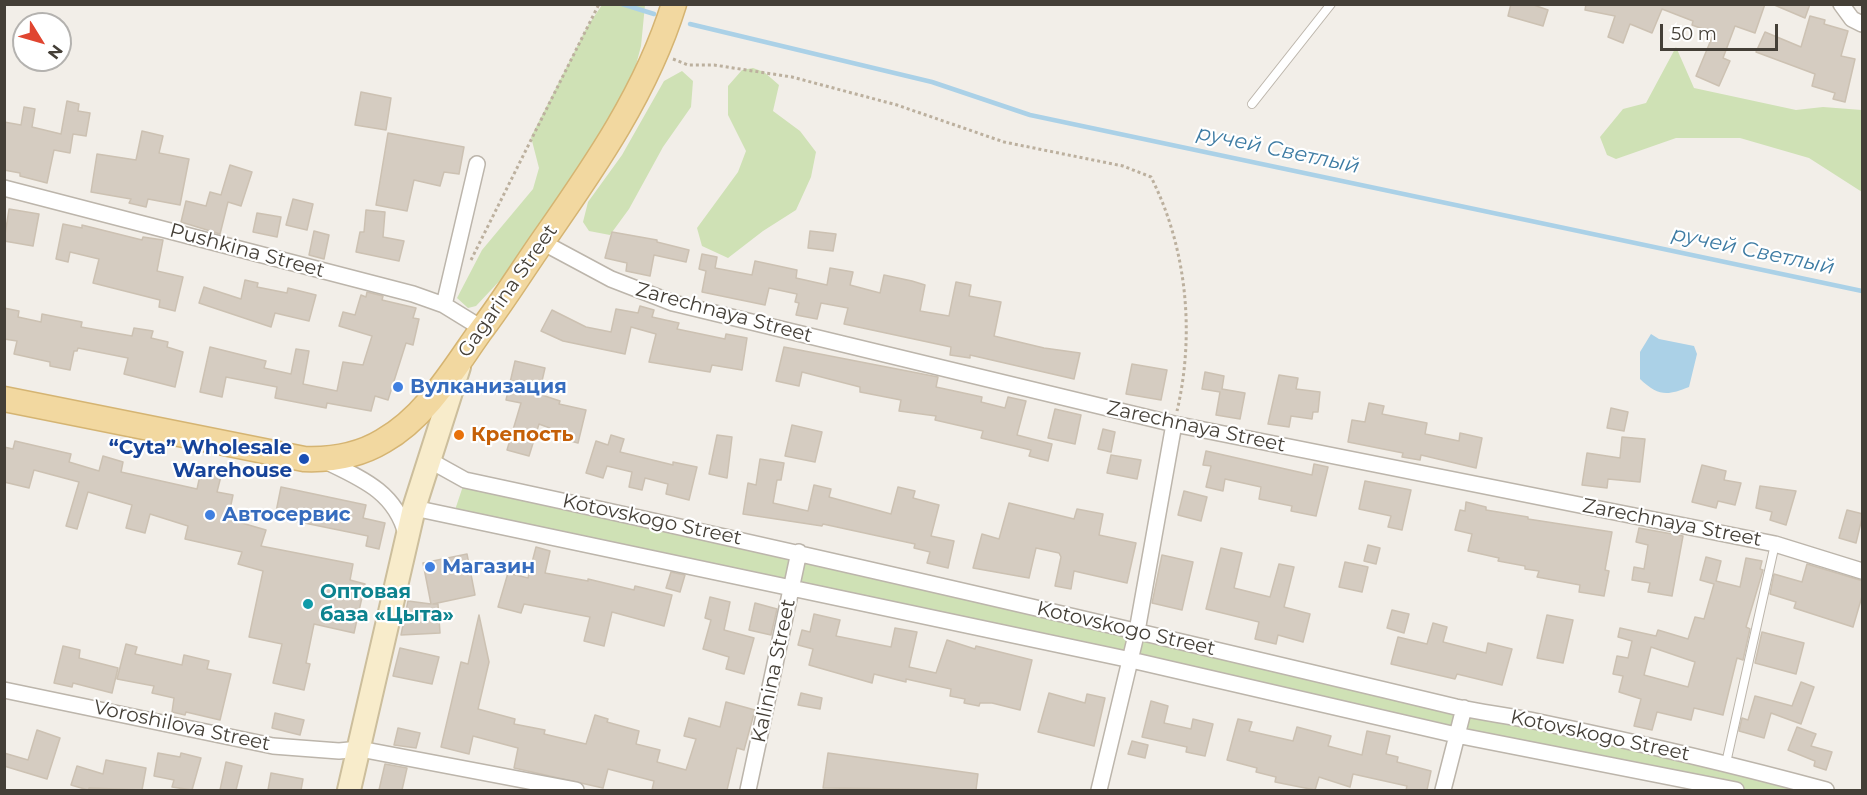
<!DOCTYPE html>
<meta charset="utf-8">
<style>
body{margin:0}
#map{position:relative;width:1867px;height:795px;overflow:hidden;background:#f2eee8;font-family:Montserrat,sans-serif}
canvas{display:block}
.frame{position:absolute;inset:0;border:6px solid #443f37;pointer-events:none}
.north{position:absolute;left:12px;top:12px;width:60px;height:60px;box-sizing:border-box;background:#fff;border:2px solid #b4b2af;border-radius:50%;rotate:127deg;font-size:16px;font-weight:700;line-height:24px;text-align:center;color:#443f37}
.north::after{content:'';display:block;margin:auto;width:21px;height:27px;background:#e04530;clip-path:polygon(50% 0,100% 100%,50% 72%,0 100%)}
.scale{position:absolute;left:1660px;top:24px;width:118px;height:27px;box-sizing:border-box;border:3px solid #443f37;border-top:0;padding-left:8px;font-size:18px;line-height:21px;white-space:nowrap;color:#443f37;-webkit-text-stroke:4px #fff;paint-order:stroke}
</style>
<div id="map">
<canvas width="1867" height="795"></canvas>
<div class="frame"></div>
<div class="north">N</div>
<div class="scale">50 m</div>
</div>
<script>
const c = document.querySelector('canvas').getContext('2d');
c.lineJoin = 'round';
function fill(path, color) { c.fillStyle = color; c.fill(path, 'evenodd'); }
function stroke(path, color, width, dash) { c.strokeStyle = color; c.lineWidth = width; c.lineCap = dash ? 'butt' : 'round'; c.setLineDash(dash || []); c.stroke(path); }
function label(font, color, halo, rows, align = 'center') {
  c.font = font + ' Montserrat,sans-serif'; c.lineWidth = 4.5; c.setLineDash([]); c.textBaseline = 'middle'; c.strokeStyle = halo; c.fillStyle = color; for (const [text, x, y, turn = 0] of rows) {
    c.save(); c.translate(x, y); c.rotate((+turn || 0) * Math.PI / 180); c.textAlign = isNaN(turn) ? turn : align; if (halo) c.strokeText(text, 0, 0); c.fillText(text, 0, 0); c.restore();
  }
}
const green = new Path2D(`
 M602,5H645L641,46L631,84L535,243L476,306L468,308L457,298L482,250L533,189L539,168L531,137L587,27Z
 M1676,47L1694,88L1796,110L1823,107L1862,110V192L1809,158L1740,138H1676L1616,159L1607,155L1600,137L1623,109L1646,103Z
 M753,68L764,72L779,85L773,111L800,131L816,152L811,177L796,210L763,231L728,258L702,246L697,228L738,172L746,151L728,115V86L742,70Z
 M682,71L693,81L691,107L663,147L629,209L610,235L589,231L583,222L588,202L622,155L664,81Z
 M465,480L1826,790H1728L453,516Z`);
const water = new Path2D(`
 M1651,334L1659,339L1694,346L1697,354L1689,387C1667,396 1658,396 1640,379V352Z`);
const stream = new Path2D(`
 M622,4L654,14
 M690,24L932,82L1030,115L1862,291`);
const building = new Path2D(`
 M1511,4H1531L1548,10L1543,26L1508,16Z
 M1586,4H1765L1755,33L1735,26L1723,58L1730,61L1719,86L1696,76L1713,35L1711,32L1692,25L1693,21L1662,9L1652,33L1630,24L1623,43L1608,37L1615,16L1585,10Z
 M1772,4H1810L1805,18Z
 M1810,16L1825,20L1824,24L1848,31L1841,56L1855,59L1845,102L1833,99L1835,93L1812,86L1815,74L1756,52L1765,32L1801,47Z
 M361,92L391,98L386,130L355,125Z
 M67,101L79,104L78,111L90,113L86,136L73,134L70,153L54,150L47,183L20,176V173L4,170V122L21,125L24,107L35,109L32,127L61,134Z
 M142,131L163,136L159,153L189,159L180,205L148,199L146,207L129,203L131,199L91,192L97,154L136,160Z
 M388,133L464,147L459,174L444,172L440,186L414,180L407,211L376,205Z
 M230,165L252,172L241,206L228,202L220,234L181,222L186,201L206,206L210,192L221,195Z
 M293,199L313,204L307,230L286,225Z
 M9,209L39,214L33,246L4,241Z
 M366,210L385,212L383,237L404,241L399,261L356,252L360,232H364Z
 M257,213L281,217L277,237L253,232Z
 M63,224L82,228V225L142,240L143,237L163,240L157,271L183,277L175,311L159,307L160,300L93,283L99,259L70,252L68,262L56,259Z
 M314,231L329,235L324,259L309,255Z
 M810,231L836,234L833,251L808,248Z
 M612,232L657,240V242L689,250L686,262L654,255L650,276L626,271L627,263L605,258Z
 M702,254L717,257L715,268L752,275L755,261L797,270L796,278L827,285L830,268L853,272L850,285L880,293L884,275L912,281L925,285L920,311L949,316L956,282L971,285L969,296L1001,302L994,336L1044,348L1080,353L1074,379L970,355V358L950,355L951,347L844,324L848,308L821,303L817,319L796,315L799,303L795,302L797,294L769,288L765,305L702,292L706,271L699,269Z
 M245,280L258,283L257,287L287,293L288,288L316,295L309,321L275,313L271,327L199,303L204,287L241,299Z
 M367,292L383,296L382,300L416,308L413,318L419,319L413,345L406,343L388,400L375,396L371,411L327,403L326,408L275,398L277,387L226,377L222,397L200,392L210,347L266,361L264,368L291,374L296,349L309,351L303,384L337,391L343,362L363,365L372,336L339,326L343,312L355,315L361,295L366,297Z
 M640,306L654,310L652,317L679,323L677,329L725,339L726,334L747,338L742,370L712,365L710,372L649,362L656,334L631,327L625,354L563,341L541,331L552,310L586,327L611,332L616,309L638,313Z
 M4,308L19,311L18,317L41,322L42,314L82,322L81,327L132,336L134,328L153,331L151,338L168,342L167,347L183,352L175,387L124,374L128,358L78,348L77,351H74L70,370L50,366V362L14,354L17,341L4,339Z
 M784,347L938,377L936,387L982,397L981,402L1005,408L1008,397L1026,401L1017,435L1052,444L1048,461L1029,456L1031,450L981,438L983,431L935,420L936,416L899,411L901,400L860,392V387L802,372L799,386L776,381Z
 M515,361L545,368L539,394L560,401L559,404L586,410L578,443L559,438L560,432L539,424L529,456L507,450L521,403L506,400Z
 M1132,364L1167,370L1161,400L1126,394Z
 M1205,372L1224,376L1222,389L1245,393L1240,419L1216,415L1220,392L1202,389Z
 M1279,375L1298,378L1296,389L1320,392L1318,412H1313L1312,419L1291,416L1289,427L1268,424Z
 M1369,403L1384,406L1382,414L1427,423L1425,434L1459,441L1460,433L1482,438L1476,468L1421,455L1420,460L1402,457L1403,453L1348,442L1352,420L1365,422Z
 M1611,408L1628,412L1624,431L1607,428Z
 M1055,409L1081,415L1075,444L1048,438Z
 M792,425L822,432L815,462L785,456Z
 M1103,429L1115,432L1111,452L1098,449Z
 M611,435L624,439L620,452L673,465V462L697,467L689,500L666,494L668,484L645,478L642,490L629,487L632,472L607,466L603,478L586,473L596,441L608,445Z
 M717,435L732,437L727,478L709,474Z
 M1622,437L1645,439L1640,482L1608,479L1607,488L1582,485L1587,453L1620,458Z
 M15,441L71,454L69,462L99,471L103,456L123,462L121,472L197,489L201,471L221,476L217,492L233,495L228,519L266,530L261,546L353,564L350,580L365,584L354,633L314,624L306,663L310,664L304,690L273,683L282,644L249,637L263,571L238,564L242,552L185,539L188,526L150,514L145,533L126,528L132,505L88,492L77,529L66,526L79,482L34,470L29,488L4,482V447L13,449Z
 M1206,451L1312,475L1314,464L1328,467L1316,516L1291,511L1292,506L1259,499L1261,487L1225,479L1223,491L1206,487L1211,466L1203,465Z
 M1111,455L1141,460L1137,479L1107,473Z
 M760,459L784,463L781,480H777L773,503L808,511L814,485L831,489L829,497L891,514L898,487L915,491L913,498L939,505L931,536L954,541L948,568L927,563L930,552L914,548L915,544L823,524L822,526L743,514L748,483L756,485Z
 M1702,465L1726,471L1724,480L1741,483L1735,505L1718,501L1716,508L1692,502Z
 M1365,481L1411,490L1402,530L1388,527L1391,516L1359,509Z
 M1760,486L1796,491L1786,525L1770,520L1772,512L1756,508Z
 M281,487L366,505L363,518L385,523L379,549L366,546L368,536L275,517Z
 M1184,491L1207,497L1201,521L1178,515Z
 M1466,502L1486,507V510L1528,517V519L1612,532L1605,570L1609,571L1604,596L1579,592L1580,585L1537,577L1539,571L1525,569V566L1498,561L1499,558L1468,551L1472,534L1455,530L1460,510L1465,511Z
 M1009,503L1074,519L1077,509L1103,514L1099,535L1136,543L1127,583L1074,571L1071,589L1055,586L1061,557L1059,553L1036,548L1029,578L973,568L982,534L999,539Z
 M1847,510L1863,514L1856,543L1839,538Z
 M1639,528L1683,536L1672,596L1648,592L1650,583L1632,580L1634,567L1644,569L1648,545L1636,542Z
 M1368,545L1380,548L1376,564L1364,561Z
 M536,547L550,551L545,573L588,581V579L634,590L635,586L672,595L664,626L612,612L604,646L584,641L590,617L524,604L521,613L498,607L508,573L528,578Z
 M1221,548L1242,553L1234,588L1270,597L1279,564L1294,567L1284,607L1310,614L1303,642L1278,635L1276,644L1255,639L1259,622L1206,609Z
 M467,554L475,595L433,604H438L440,633L401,635L408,601L431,604L423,563Z
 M1162,555L1193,562L1182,610L1152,603Z
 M1706,557L1721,561L1716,581L1740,587L1746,558L1762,561L1760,569L1763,570L1746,627L1750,629L1743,660L1737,658L1723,715L1694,708L1691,720L1657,712L1652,730L1634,726L1641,699L1619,692L1623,676L1613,674L1617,656L1628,658L1632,641L1618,637L1620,628L1656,636L1658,630L1688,639L1695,617L1704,619L1714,584L1700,580ZM1651,647L1695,662L1688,687L1644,675Z
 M1345,562L1368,567L1362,592L1339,587Z
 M1807,564L1863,581V593L1853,627L1794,608L1796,602L1770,594L1774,574L1802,582Z
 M671,572L685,575L680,592L666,588Z
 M710,597L730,602L724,630L754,638L744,674L726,669L729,657L703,649L711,620L705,618Z
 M755,603L777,609L771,635L749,630Z
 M1392,610L1409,614L1404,633L1387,628Z
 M814,614L840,620L836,636L891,647L895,628L917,632L909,667L936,673L947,640L975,649L976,646L1032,660L1020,710L992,703H980L979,706L964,703L965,699L950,696L951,689L906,679V682L874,674L872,683L809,665L813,649L798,645L802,630L810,632Z
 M479,615L489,662L478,709L515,719L514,724L545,730L544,734L586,744L595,715L608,719L607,722L639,731L636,744L660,750L657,762L686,770L696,739L684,736L689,718L720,727L726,702L755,710L744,750L737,748L727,790H652L654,781L608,769L603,788L514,768L518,748L473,736L469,754L441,747L461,662L468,664Z
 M1547,615L1573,620L1563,663L1537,658Z
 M1433,623L1447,627L1443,642L1486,653L1488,643L1512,649L1502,685L1457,674L1455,679L1391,664L1398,637L1427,644Z
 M1762,632L1804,643L1796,674L1755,663Z
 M126,644L137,647L135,654L182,665L184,655L209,661L207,669L231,674L220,720L186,712L185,715L172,712L174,698L152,693L154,686L117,679Z
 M63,646L80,650L79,658L118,668L112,693L73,683L72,687L54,683Z
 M400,648L439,657L432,684L393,676Z
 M1801,682L1814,687L1801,724L1771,713L1764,738L1739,731L1742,718L1748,720L1755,696L1792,706Z
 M801,693L822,698L820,709L798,705Z
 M1049,693L1085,703L1087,694L1105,698L1094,746L1038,732Z
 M1151,701L1168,706L1164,723L1191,729L1193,719L1213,724L1205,756L1186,752L1187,747L1142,737Z
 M275,713L304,720L300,735L272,728Z
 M1238,719L1252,722L1249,731L1293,741L1297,727L1331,736L1328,746L1362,755L1367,731L1390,736L1386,754L1398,757L1397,762L1431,771L1427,790H1406L1407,786L1353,774L1350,787L1319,777L1315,790L1275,782L1276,777L1256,772L1257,768L1227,760Z
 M1797,727L1816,734L1811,746L1832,752L1826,770L1814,766L1815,761L1788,750Z
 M398,728L420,733L416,748L394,745Z
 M37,730L60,738L47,779L4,766V753L28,760Z
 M1132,741L1148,745L1145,758L1128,754Z
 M158,753L180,757L181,753L201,758L192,790L172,787L174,780L154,776Z
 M828,753L978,774L976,790L823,788Z
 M106,760L146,768L142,790L89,788L88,790L71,785L77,766L103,774Z
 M226,762L242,766L236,790H220Z
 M385,764L407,768L402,790H379Z
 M271,773L303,779L301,790H268Z`);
const path = new Path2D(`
 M673,59L688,65H714L792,77L897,105L1004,142L1123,166L1151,177C1187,248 1195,334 1177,411
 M471,260L599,4`);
const lane = new Path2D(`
 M1252,104L1331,4
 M1726,763L1775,544`);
const street = new Path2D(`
 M1841,4L1852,19L1862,24
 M4,188L413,294L444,305L483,329
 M542,242L611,279L673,303L1174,424L1775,544L1862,571
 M444,305L477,164
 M323,460C360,478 395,491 406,534
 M429,460L465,480C796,551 1126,628 1456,707C1484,713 1512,716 1539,722C1635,742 1731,764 1826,790
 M414,508L1131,660L1456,735L1736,790
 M4,690L273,746L339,751L360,749L576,790
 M748,790L799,552
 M1099,790L1137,631L1174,424
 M1443,790L1464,708`);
const secondary = new Path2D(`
 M349,790L414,508L459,367`);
const primary = new Path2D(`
 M4,399L304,459C331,460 360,455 383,441C427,416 454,368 482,329C504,300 523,269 544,239C595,166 647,91 674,4`);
const markers = [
 [398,387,6,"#3f7fe0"],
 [459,435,6,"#e8710a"],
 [304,459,6,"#1a4fb4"],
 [210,515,6,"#3f7fe0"],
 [430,567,6,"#3f7fe0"],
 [308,604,6,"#0f9aa8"]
];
const streetNames = [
 ["Pushkina Street",247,251,15],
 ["Gagarina Street",508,291,-55],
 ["Zarechnaya Street",724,313,15],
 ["Zarechnaya Street",1196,427,12],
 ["Kotovskogo Street",652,520,12],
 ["Zarechnaya Street",1672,523,11],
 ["Kotovskogo Street",1126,629,13],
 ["Kalinina Street",774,671,-78],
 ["Voroshilova Street",182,726,12],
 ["Kotovskogo Street",1600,736,12]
];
const shopNames = [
 ["Вулканизация",410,387],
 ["Автосервис",222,515],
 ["Магазин",442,567]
];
const foodNames = [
 ["Крепость",471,435]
];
const transitNames = [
 ["“Cyta” Wholesale",292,448],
 ["Warehouse",292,471]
];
const cultureNames = [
 ["Оптовая",320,592],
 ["база «Цыта»",320,615]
];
const waterNames = [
 ["ручей Светлый",1278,150,12],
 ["ручей Светлый",1753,251,12]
];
fill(green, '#cfe1b5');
fill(water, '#abd1e7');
stroke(stream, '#abd1e7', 4.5);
fill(building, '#d5ccc1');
stroke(building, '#ccc1b2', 1.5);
stroke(lane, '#bcb5ab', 10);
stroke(street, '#bcb5ab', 18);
stroke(secondary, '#ccbe9c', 26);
stroke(primary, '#d5b472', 27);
stroke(path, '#bcb09e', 3, [3, 3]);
stroke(lane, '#fff', 8);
stroke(street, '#fff', 15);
stroke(secondary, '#f8eccb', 22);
stroke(primary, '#f2d8a0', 24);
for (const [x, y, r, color] of markers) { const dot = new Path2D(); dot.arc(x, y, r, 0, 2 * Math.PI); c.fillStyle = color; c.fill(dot); stroke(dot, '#fff', 2); }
label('20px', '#443f37', '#fff', streetNames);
label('bold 20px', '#366cbe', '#fff', shopNames, 'left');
label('bold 20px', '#c56008', '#fff', foodNames, 'left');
label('bold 20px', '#164399', '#fff', transitNames, 'right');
label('bold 20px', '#0d838f', '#fff', cultureNames, 'left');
label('italic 21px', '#3d7ba3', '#fff', waterNames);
</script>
